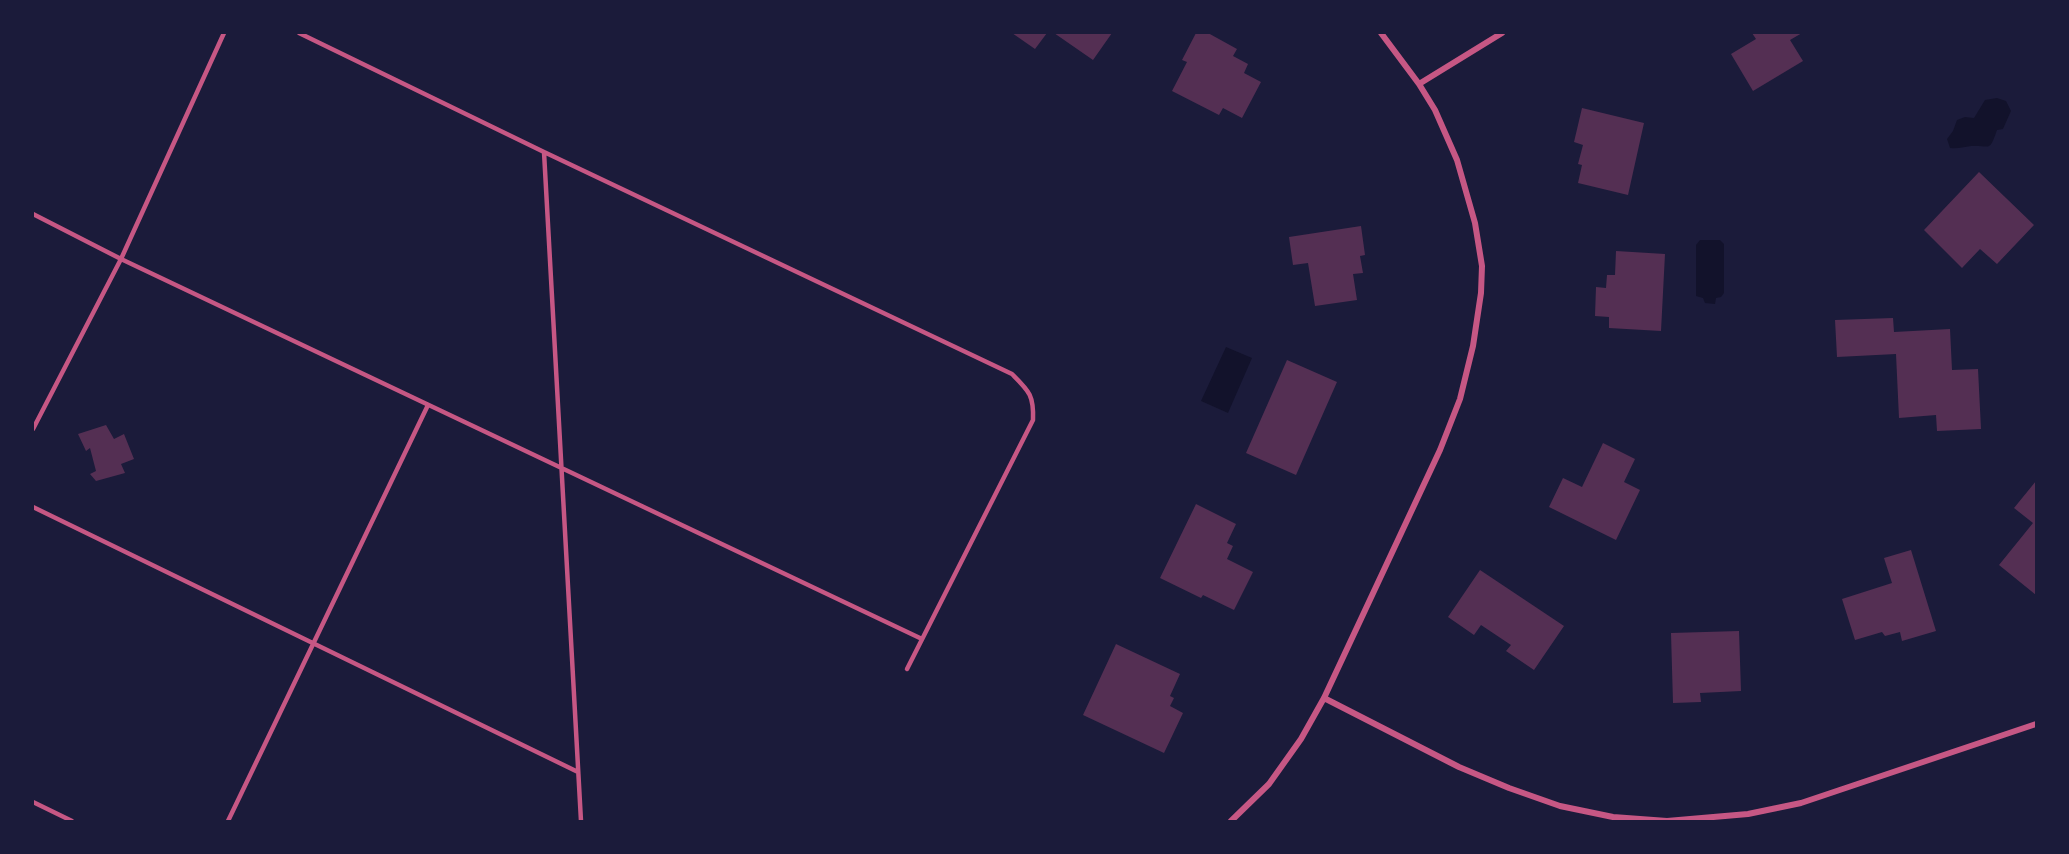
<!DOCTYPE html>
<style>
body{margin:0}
#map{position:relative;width:2069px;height:854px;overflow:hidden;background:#1b1b3a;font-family:"Titillium Web",sans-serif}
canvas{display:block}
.frame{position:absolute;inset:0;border:34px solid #1b1b3a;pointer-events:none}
</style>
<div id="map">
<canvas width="2069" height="854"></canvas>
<div class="frame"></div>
</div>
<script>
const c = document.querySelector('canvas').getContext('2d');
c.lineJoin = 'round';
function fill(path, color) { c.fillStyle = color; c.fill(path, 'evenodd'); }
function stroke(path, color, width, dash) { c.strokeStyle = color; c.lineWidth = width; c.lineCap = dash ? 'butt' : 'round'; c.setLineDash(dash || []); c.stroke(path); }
const water = new Path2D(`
 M1997,98L2006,101L2011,111L2003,129L1997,130C1989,153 1991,145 1971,146C1963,147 1958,149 1950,148L1947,139L1953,131L1957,120L1965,117L1974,118L1985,100Z
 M1700,240H1720L1724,244V293L1721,297L1716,298L1715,304L1705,303L1703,298L1696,296V245Z
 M1226,347L1252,358L1228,413L1201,401Z`);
const building = new Path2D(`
 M1012,33H1047L1035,49Z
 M1054,33H1112L1093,60Z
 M1196,33H1208L1237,49L1233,56L1248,64L1244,73L1261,82L1242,118L1223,108L1219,115L1172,91L1187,62L1182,60Z
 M1752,33H1802L1790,40L1803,61L1753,91L1731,54L1756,39Z
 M1582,108L1644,123L1628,195L1578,183L1582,165L1578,164L1583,145L1574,142Z
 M1979,172L2034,225L1997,264L1980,249L1962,268L1924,230Z
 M1361,226L1365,255L1360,256L1363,273L1353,274L1357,300L1315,306L1308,263L1293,265L1289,237Z
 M1616,251L1665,254L1661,331L1609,328V317L1595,316L1596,287L1606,288L1607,275H1615Z
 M1893,318L1894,332L1950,329L1952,370L1978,369L1981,429L1937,431L1936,415L1899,418L1896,354L1837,357L1835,320Z
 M1287,360L1337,382L1296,475L1246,453Z
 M106,425L114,439L124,434L134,459L121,464L125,473L96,481L90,474L96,471L90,448L86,451L78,434Z
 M1603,443L1635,459L1624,482L1640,490L1616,540L1549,507L1563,478L1582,487Z
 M2036,481V595L1999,565L2033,523L2014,508Z
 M1196,504L1236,524L1227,543L1233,546L1227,559L1253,572L1234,610L1203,595L1201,598L1160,578Z
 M1911,550L1936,631L1902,641L1900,632L1885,636L1882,632L1855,640L1842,599L1892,583L1884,558Z
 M1480,570L1564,626L1534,670L1506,651L1511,645L1481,625L1474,635L1448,617Z
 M1739,631L1741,691L1700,693L1701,702L1673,703L1671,633Z
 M1116,644L1180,674L1170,696L1174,698L1170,706L1183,713L1164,753L1083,715Z`);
const service = new Path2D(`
 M299,33L544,152L1012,374C1029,391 1034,395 1033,420L907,669
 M544,152L581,821
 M33,214L121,259L922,639
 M33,429L121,259L224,33
 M33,507L578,772
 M33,802L72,821
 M228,821L428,405`);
const minor = new Path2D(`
 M1419,84L1502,33
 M1324,698L1459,767L1509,788L1560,806L1613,817L1667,821L1748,814L1801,803L2036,724
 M1231,821L1269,784L1301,739L1324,698L1440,450L1460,399L1473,346L1481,293L1482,266L1475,223L1457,160L1435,110L1419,84L1381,33`);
fill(water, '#12122b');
fill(building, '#542f53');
stroke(service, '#c65784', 4.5);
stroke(minor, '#c65784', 6);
</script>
